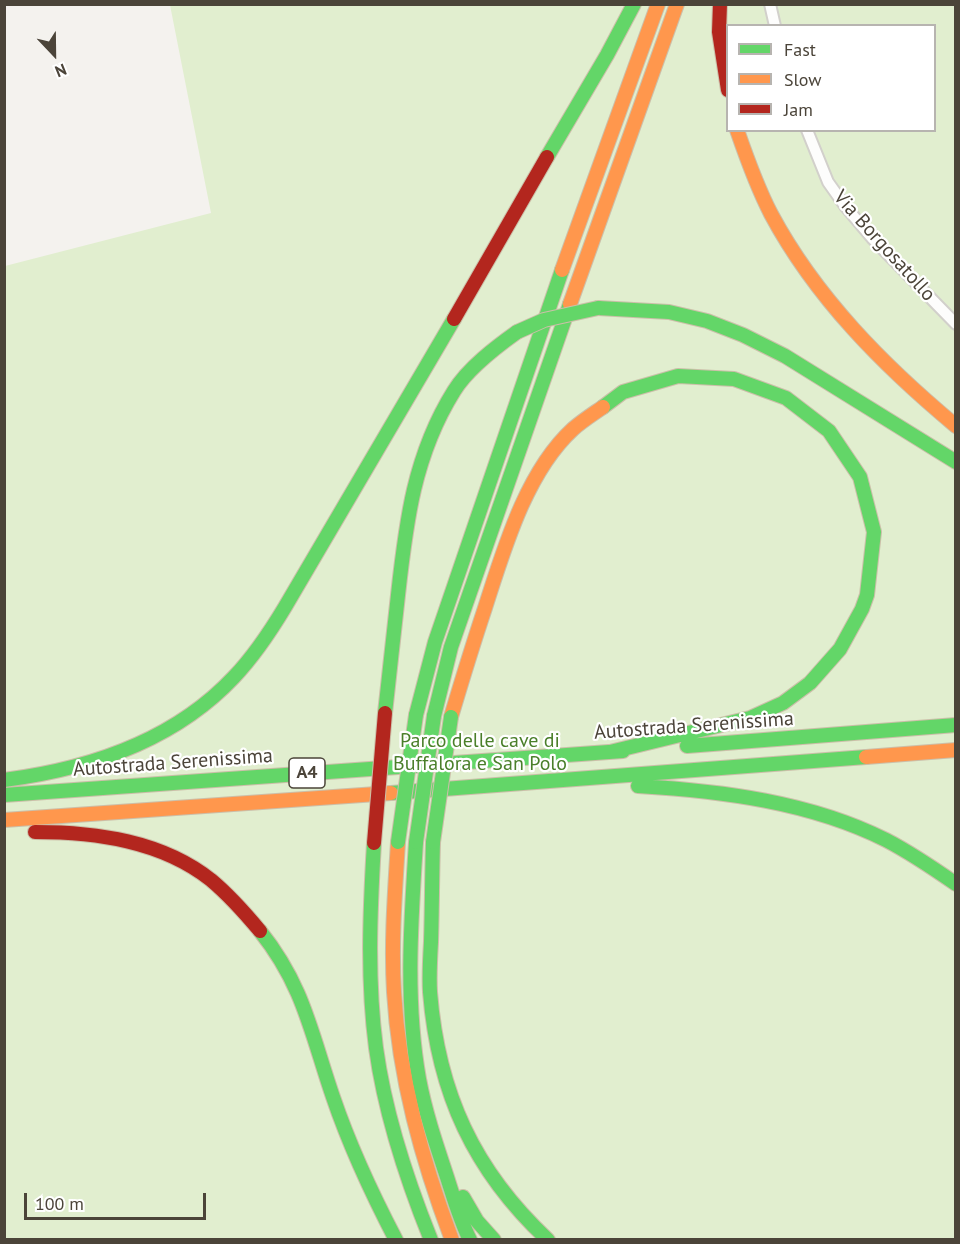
<!DOCTYPE html>
<style>
body{margin:0}
#map{position:relative;width:960px;height:1244px;overflow:hidden;background:#f4f2ee;font-family:"PT Sans",sans-serif}
canvas{display:block}
.frame{position:absolute;inset:0;border:6px solid #4b4439;pointer-events:none}
.legend{position:absolute;left:726px;top:24px;width:210px;height:108px;box-sizing:border-box;background:#fff;border:2px solid #b7b4b0;margin:0;padding:8px 10px;list-style:none;font-size:18px;color:#4b4439}
.legend li{display:flex;align-items:center;gap:12px;height:30px}
.legend b{width:30px;border:2px solid #b7b4b0}
.north{position:absolute;left:24px;top:24px;width:60px;height:60px;-webkit-text-stroke:4px #fff;paint-order:stroke;rotate:158deg;font-size:16px;font-weight:700;line-height:24px;text-align:center;color:#4b4439}
.north::after{content:'';display:block;margin:auto;width:21px;height:27px;background:#4b4439;clip-path:polygon(50% 0,100% 100%,50% 72%,0 100%)}
.scale{position:absolute;left:24px;top:1193px;width:182px;height:27px;box-sizing:border-box;border:3px solid #4b4439;border-top:0;padding-left:8px;font-size:18px;line-height:21px;white-space:nowrap;color:#4b4439;-webkit-text-stroke:4px #fff;paint-order:stroke}
</style>
<div id="map">
<canvas width="960" height="1244"></canvas>
<div class="frame"></div>
<ul class="legend">
<li><b style="height:8px;background:#63d668"></b>Fast</li>
<li><b style="height:8px;background:#ff974d"></b>Slow</li>
<li><b style="height:8px;background:#b3261e"></b>Jam</li>
</ul>
<div class="north">N</div>
<div class="scale">100 m</div>
</div>
<script>
const c = document.querySelector('canvas').getContext('2d');
c.lineJoin = 'round';
function fill(path, color) { c.fillStyle = color; c.fill(path, 'evenodd'); }
function stroke(path, color, width, dash) { c.strokeStyle = color; c.lineWidth = width; c.lineCap = dash ? 'butt' : 'round'; c.setLineDash(dash || []); c.stroke(path); }
function label(font, color, halo, rows, align = 'center') {
  c.font = font + ' "PT Sans",sans-serif'; c.lineWidth = 4.5; c.setLineDash([]); c.textBaseline = 'middle'; c.strokeStyle = halo; c.fillStyle = color; for (const [text, x, y, turn = 0] of rows) {
    c.save(); c.translate(x, y); c.rotate((+turn || 0) * Math.PI / 180); c.textAlign = isNaN(turn) ? turn : align; if (halo) c.strokeText(text, 0, 0); c.fillText(text, 0, 0); c.restore();
  }
}
const green = new Path2D(`
 M170,5H955V1239L5,1240V266L211,213ZM728,26H934V130H728Z`);
const street = new Path2D(`
 M770,4L775,26
 M807,130L828,182L845,206L872,238L956,324`);
const fast = new Path2D(`
 M547,157L607,55L634,4
 M598,308L669,312L707,321L743,335L785,356L956,462
 M603,407L623,392L678,376L734,379L786,398L829,431L860,477L874,532L867,595L862,609L840,649L810,683L783,703L750,718L610,752
 M385,713C389,674 394,634 398,595C406,522 414,455 454,391C468,368 496,347 517,332
 M416,715L435,642L562,270
 M434,716L451,647L570,304
 M687,746L956,725
 M4,780C89,769 174,741 234,677C254,656 270,632 285,607L454,319
 M638,786C722,791 810,802 886,840C911,853 933,868 956,884
 M391,793L866,757
 M4,795L623,751
 M416,842C411,920 405,1001 419,1079C425,1111 435,1141 445,1171C453,1195 459,1218 470,1240
 M433,842C432,875 432,909 431,942C430,959 429,975 430,992C438,1093 474,1171 548,1240
 M374,843C370,911 367,980 376,1048C385,1114 406,1178 431,1240
 M260,931C304,986 311,1033 333,1097C350,1147 372,1194 396,1240
 M463,1197L477,1221L494,1240`);
const slow = new Path2D(`
 M737,130C747,159 757,187 771,214C816,298 884,366 956,426
 M562,270L658,4
 M570,304L677,4
 M451,717C462,680 473,644 485,608C504,549 526,472 573,429C582,421 593,414 603,407
 M866,757L956,750
 M4,820L391,793
 M398,842C395,892 391,942 394,992C399,1078 422,1160 452,1240`);
const jam = new Path2D(`
 M720,4L719,32L728,90
 M454,319L547,157
 M35,832C96,832 162,841 211,880C229,895 245,913 260,931`);
const fastBridge = new Path2D(`
 M517,332L544,320L598,308
 M398,842L416,715
 M416,842L434,716
 M433,842L451,717`);
const jamBridge = new Path2D(`
 M374,843L385,713`);
const shields = [
 [307,773,36]
];
const shieldNames = [
 ["A4",307,773]
];
const streetNames = [
 ["Via Borgosatollo",884,246,48],
 ["Autostrada Serenissima",694,726,-4],
 ["Autostrada Serenissima",173,763,-4]
];
const parkNames = [
 ["Parco delle cave di",480,741],
 ["Buffalora e San Polo",480,764]
];
fill(green, '#e1eecf');
stroke(street, '#d2d0cb', 14);
stroke(fast, '#ccbfa9', 16);
stroke(slow, '#ccbfa9', 16);
stroke(jam, '#ccbfa9', 16);
stroke(street, '#fdfdfc', 10);
stroke(fast, '#63d668', 14);
stroke(slow, '#ff974d', 14);
stroke(jam, '#b3261e', 14);
stroke(fastBridge, '#ccbfa9', 16, []);
stroke(jamBridge, '#ccbfa9', 16, []);
stroke(fastBridge, '#63d668', 14);
stroke(jamBridge, '#b3261e', 14);
for (const [x, y, w] of shields) { const box = new Path2D(); box.roundRect(x - w / 2, y - 15, w, 30, 4.5); c.fillStyle = '#fff'; c.fill(box); stroke(box, '#4b4439', 1.5); }
label('bold 18px', '#4b4439', null, shieldNames);
label('20px', '#4b4439', '#fff', streetNames);
label('20px', '#4a7f2a', '#fff', parkNames);
</script>
